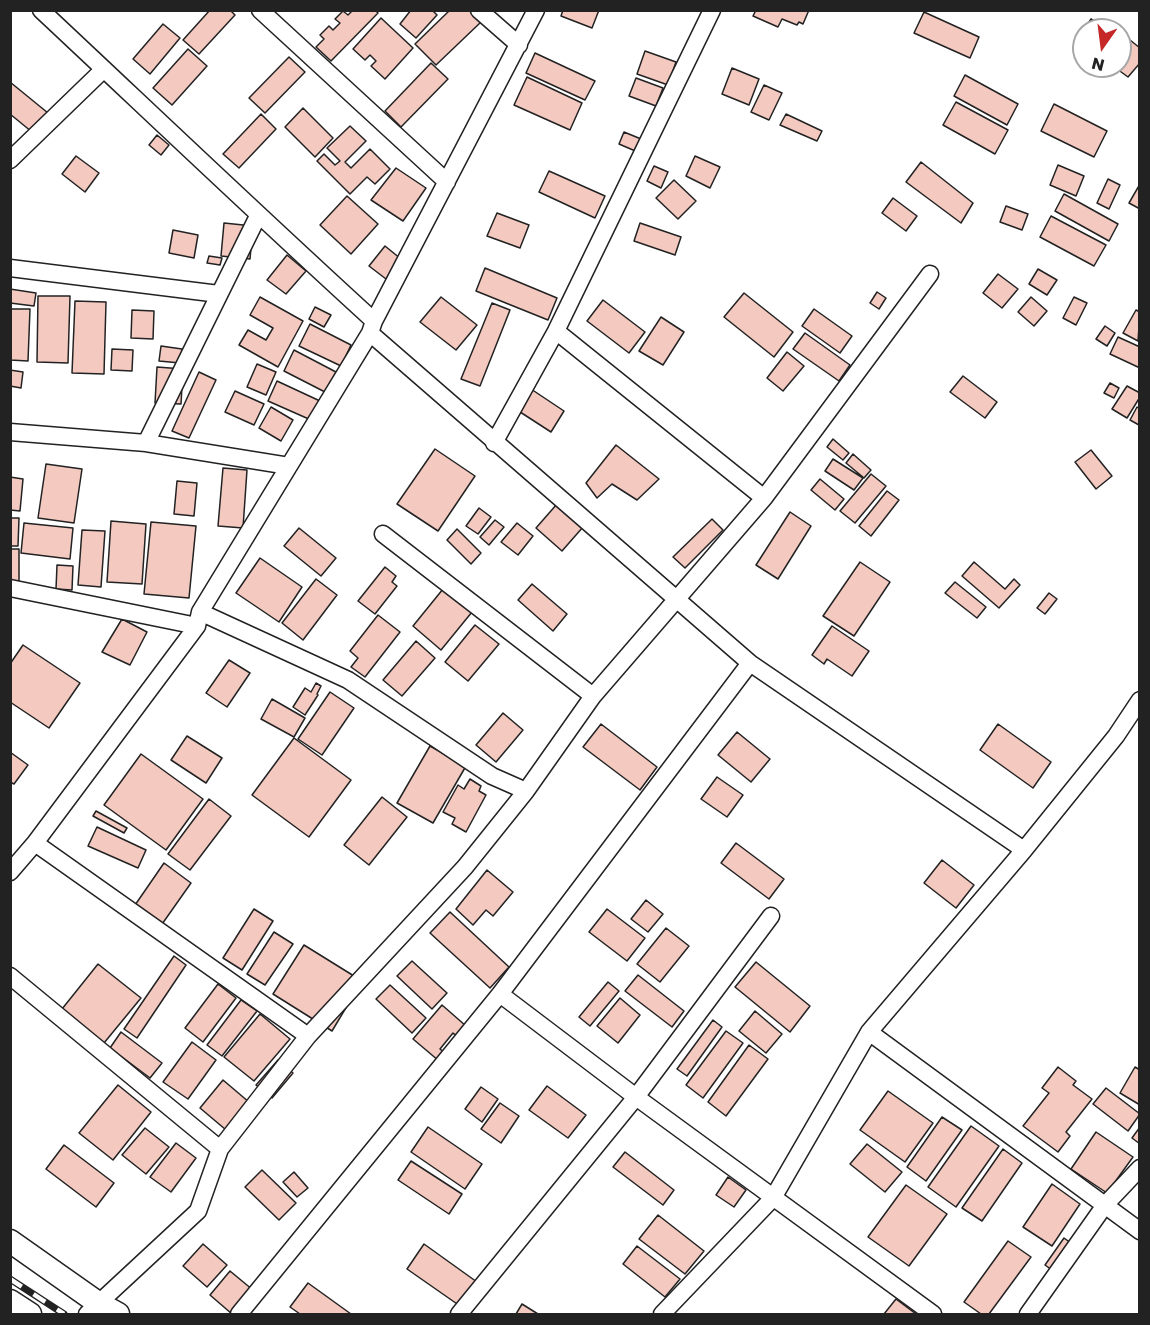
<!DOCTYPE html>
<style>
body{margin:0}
#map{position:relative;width:1150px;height:1325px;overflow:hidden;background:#fff;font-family:Poppins,sans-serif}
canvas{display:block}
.frame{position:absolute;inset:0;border:12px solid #222;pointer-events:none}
.north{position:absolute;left:1072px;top:18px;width:60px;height:60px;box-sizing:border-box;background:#fff;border:2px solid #a7a7a7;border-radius:50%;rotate:194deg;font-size:16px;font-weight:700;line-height:24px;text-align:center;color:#222}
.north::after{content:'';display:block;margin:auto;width:21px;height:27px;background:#c62828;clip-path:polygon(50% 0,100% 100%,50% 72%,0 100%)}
</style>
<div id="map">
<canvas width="1150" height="1325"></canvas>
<div class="frame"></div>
<div class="north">N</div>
</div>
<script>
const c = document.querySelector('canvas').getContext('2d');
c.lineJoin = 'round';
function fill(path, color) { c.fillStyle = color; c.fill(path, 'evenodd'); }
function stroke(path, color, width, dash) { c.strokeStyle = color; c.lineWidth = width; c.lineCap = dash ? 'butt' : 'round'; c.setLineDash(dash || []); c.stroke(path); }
const building = new Path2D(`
 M210,10H230L235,15L199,54L183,40Z
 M353,10H375L378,13L331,61L316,47L324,39L320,35L329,26L333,30L340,23L335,19L343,11L348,15Z
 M411,10H432L437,15L416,38L400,24Z
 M450,10H469L481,22L436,65L415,44Z
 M563,10H599L592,28L561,16Z
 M756,10H809L803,24L799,22L797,25L782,19L778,27L753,16Z
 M924,12L979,37L970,58L914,33Z
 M381,18L413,48L385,79L371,66L376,61L370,55L365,60L353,49Z
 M1091,19L1109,30H1084Z
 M163,24L180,38L150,74L133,59Z
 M1084,30V52L1074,46Z
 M1120,32L1140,48V63L1128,77L1113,66H1120Z
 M188,49L207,66L172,105L153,88Z
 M645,51L676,62L668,85L637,74Z
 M535,53L595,81L585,100L526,73Z
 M289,57L305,72L265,113L249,98Z
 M431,63L448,79L401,127L385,111Z
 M732,68L759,79L749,105L722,94Z
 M965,75L1018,104L1007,125L954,96Z
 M527,77L582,103L570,130L514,105Z
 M636,78L663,88L656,106L629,96Z
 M10,82L48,113L32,132L10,114Z
 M764,85L782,93L769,120L751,112Z
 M956,102L1008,130L995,154L943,125Z
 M1054,104L1107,131L1094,157L1041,131Z
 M303,108L333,138L315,157L285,127Z
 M261,114L276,129L239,168L223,154Z
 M786,114L822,131L817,141L780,125Z
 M350,126L366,141L345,162L351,168L370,149L390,169L375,184L367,177L350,194L317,161L324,154L335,165L340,161L327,148Z
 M624,132L646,141L640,153L619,144Z
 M157,135L169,145L161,155L149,145Z
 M76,156L99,173L85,192L62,174Z
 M695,156L720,167L710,188L686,176Z
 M921,162L973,203L961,223L906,182Z
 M1058,165L1084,176L1076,196L1050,185Z
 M654,166L668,172L661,188L647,181Z
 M396,168L426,188L403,221L371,200Z
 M549,171L605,196L595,218L539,192Z
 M1108,179L1120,185L1109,209L1097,203Z
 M674,180L696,201L678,219L656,198Z
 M1140,184V209L1129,203Z
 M1064,194L1118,224L1109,241L1055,211Z
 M347,196L378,224L351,254L320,225Z
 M893,198L917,216L906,231L882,213Z
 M1006,206L1028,214L1022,230L1000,222Z
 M497,213L529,225L520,248L487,236Z
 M1051,216L1106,245L1094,266L1040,237Z
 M224,223L253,226L250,259L221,256Z
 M640,223L681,237L675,255L634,241Z
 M173,230L198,235L194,258L169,253Z
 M385,246L401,259L386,279L369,266Z
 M287,255L306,271L286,294L267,280Z
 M209,256L222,258L220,265L207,263Z
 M485,268L557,298L548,320L476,291Z
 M1038,269L1057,280L1047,295L1029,284Z
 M998,274L1018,289L1002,308L983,293Z
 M10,289L36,293L34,306L10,303Z
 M877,292L886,298L879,309L870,303Z
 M744,293L793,332L774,357L724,317Z
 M38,296H70L68,363L37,362Z
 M260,297L303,321L278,367L239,345L248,330L266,340L273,328L250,315Z
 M441,297L477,325L456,350L420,322Z
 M1031,297L1047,311L1034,326L1018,312Z
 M1074,297L1087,303L1076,325L1063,318Z
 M603,300L645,332L629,353L587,321Z
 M75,301L106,302L104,374L72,373Z
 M492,303L510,310L480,386L461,379Z
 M315,307L331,315L324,327L309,319Z
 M10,309H30L28,361L10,360Z
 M814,309L852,336L840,353L802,326Z
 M132,310L154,311L153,339L131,338Z
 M1136,310L1140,312L1138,341L1123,333Z
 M661,317L684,332L663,365L639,351Z
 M310,324L351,345L341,366L299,346Z
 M1105,326L1115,333L1107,346L1096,339Z
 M805,333L850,365L839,381L793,349Z
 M1118,337L1140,347V368L1110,354Z
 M161,346L182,349L180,363L159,361Z
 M112,349L133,350L132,371L111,370Z
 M294,350L336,372L325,392L284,371Z
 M787,352L804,366L783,391L767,378Z
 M257,364L276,372L266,395L247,387Z
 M157,367L183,369L181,404L155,403Z
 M10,370L23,372L21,388L10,386Z
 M199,372L216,380L189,438L172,431Z
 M963,376L997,402L985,418L950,392Z
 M277,381L320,401L311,420L268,401Z
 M1110,383L1119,388L1114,398L1104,393Z
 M1127,386L1140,393V397L1127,418L1112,409Z
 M531,389L564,411L551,432L517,410Z
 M235,391L264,404L254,425L225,412Z
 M271,407L293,420L281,441L259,428Z
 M1137,407L1140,409L1139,425L1130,420Z
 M833,439L849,453L843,460L827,447Z
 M616,445L659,479L637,500L612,484L597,498L586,483Z
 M435,449L475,476L438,531L397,504Z
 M1091,450L1112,476L1096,489L1075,462Z
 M853,454L871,470L864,478L846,463Z
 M833,459L863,478L854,490L825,471Z
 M46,464L82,469L74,523L38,518Z
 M223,468L247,470L243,528L218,526Z
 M871,474L886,486L855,523L840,511Z
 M10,477L23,479L20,511L10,510Z
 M820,479L844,499L835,510L811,490Z
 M177,481L197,483L194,516L174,514Z
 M887,491L899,500L871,536L859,526Z
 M557,504L583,527L562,551L536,528Z
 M479,508L491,517L478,534L466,526Z
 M790,512L811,526L778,579L756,565Z
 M10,518H19L18,546H10Z
 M712,519L723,530L685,568L673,557Z
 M495,520L504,527L489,545L480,537Z
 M111,521L146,524L142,584L107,582Z
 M151,522L196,526L189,598L144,594Z
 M24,523L73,528L70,559L21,553Z
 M517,523L533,536L518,555L501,542Z
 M299,528L336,558L321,576L284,546Z
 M457,529L481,553L471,564L447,540Z
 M82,530L105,531L101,587L78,585Z
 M10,549H19V581H10Z
 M260,558L302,587L279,622L236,593Z
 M860,562L890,582L854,636L823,616Z
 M974,562L1005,589L1014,579L1020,585L999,608L962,576Z
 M57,565L73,566L72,590L56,589Z
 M385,567L396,576L392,582L397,586L375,614L358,601Z
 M316,579L337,595L303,640L282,623Z
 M955,582L986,607L977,618L945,593Z
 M532,584L567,614L553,631L518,600Z
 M443,589L472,612L441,650L413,626Z
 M1049,593L1057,599L1045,614L1037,608Z
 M378,615L400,632L365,677L351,667L358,658L350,651Z
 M122,619L147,632L130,665L102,652Z
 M475,625L499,644L468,681L445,662Z
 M832,626L869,651L852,676L827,659L824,664L812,655Z
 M416,641L435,658L402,696L383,680Z
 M23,645L80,683L49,728L10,702V664Z
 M229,660L250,673L227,707L206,693Z
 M316,683L321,686L317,694L318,695L305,715L293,707L305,688L311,692Z
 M330,692L354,708L322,755L298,739Z
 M272,699L305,718L294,737L261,719Z
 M503,713L523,730L496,762L476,745Z
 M601,724L657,767L640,790L583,747Z
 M998,724L1051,762L1033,788L980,750Z
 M737,732L770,759L751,782L718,755Z
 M187,736L222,758L206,783L171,760Z
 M294,738L351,780L309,837L252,795Z
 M430,746L466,766L433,823L397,803Z
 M10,752L28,765L14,784L10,782Z
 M141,754L203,799L166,850L104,805Z
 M717,777L743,795L727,817L701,799Z
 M470,779L481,786L479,791L486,795L466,832L452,824L455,818L443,812L458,785L464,789Z
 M382,797L407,817L369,865L344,845Z
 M209,799L231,816L190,870L168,854Z
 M96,811L127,828L124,833L93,816Z
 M97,827L146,850L138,868L88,846Z
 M736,843L784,879L769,899L721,863Z
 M942,860L974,885L956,908L924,883Z
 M164,863L191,883L160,927L133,908Z
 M487,870L513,892L493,916L486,910L473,925L456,909Z
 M646,900L663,914L648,932L631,919Z
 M254,909L273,921L242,970L223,958Z
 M607,909L645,938L627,961L589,932Z
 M450,912L509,967L490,988L430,933Z
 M666,928L689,946L660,982L637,964Z
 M274,932L293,944L265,985L247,974Z
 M304,945L362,981L332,1031L273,994Z
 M174,956L186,965L137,1038L124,1029Z
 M412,961L447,993L432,1009L397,976Z
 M756,962L810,1006L790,1032L735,987Z
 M98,964L141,998L104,1043L62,1009Z
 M638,975L684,1011L672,1027L625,991Z
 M608,982L619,991L590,1026L579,1017Z
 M218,984L236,998L203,1042L185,1028Z
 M390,985L426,1018L412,1033L376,999Z
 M620,998L640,1015L618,1043L597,1026Z
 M241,1000L257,1011L222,1056L207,1045Z
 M442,1005L466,1026L458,1037L453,1033L440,1049L445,1053L439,1061L413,1039Z
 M755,1011L782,1034L766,1053L739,1031Z
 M260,1014L290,1039L254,1081L224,1057Z
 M713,1020L722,1027L687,1076L677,1069Z
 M726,1031L743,1043L703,1098L686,1085Z
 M121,1032L162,1063L150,1078L110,1048Z
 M192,1042L216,1060L188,1099L163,1082Z
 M749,1045L768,1059L726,1116L708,1102Z
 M278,1060L293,1073L272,1098L256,1085Z
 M1058,1067L1076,1081L1073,1085L1092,1099L1066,1132L1070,1136L1058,1152L1023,1126L1049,1093L1042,1088Z
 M1135,1067L1140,1070V1105L1120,1093Z
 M223,1080L256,1108L232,1135L200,1108Z
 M118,1085L151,1112L113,1160L79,1133Z
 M547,1086L586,1115L568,1138L529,1110Z
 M481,1087L498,1099L482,1122L465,1109Z
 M1106,1088L1140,1114L1128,1131L1093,1104Z
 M888,1091L933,1123L905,1162L860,1130Z
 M500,1103L519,1116L501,1143L481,1129Z
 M942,1117L962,1130L926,1181L907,1167Z
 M971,1126L999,1146L956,1207L928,1187Z
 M428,1127L482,1164L465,1189L411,1152Z
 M1140,1127V1144L1132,1138Z
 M145,1128L169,1147L146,1174L122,1155Z
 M1096,1132L1133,1157L1107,1193L1071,1169Z
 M176,1143L196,1158L171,1192L150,1177Z
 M867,1144L902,1172L885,1192L850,1164Z
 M64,1145L114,1183L96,1207L46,1169Z
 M1003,1149L1022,1163L982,1221L962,1208Z
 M625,1152L674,1190L663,1205L613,1167Z
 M411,1161L462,1194L449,1214L398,1180Z
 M262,1170L296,1203L279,1220L245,1187Z
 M294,1172L308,1188L297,1197L283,1182Z
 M728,1177L746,1190L734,1207L716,1195Z
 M1052,1184L1080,1204L1052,1246L1023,1227Z
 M906,1185L947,1214L909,1266L868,1237Z
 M658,1215L704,1251L685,1274L639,1239Z
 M1064,1238L1075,1246L1056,1273L1045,1265Z
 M1008,1241L1031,1257L989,1314H981L964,1302Z
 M203,1244L227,1265L207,1287L183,1266Z
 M424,1244L477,1282L460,1306L407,1269Z
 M637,1246L680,1279L665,1297L623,1264Z
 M230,1271L259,1295L232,1314L210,1295Z
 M308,1283L351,1314H300L290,1307Z
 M896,1299L916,1314H884Z
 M522,1304L538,1314H516Z`);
const street = new Path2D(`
 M41,10C152,114 262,219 374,321L370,333L750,663L1024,850
 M260,10L447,182
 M479,10L519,45
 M10,160L104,69
 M10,268L219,294
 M374,321L536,10
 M556,331L764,498
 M10,432L146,443L289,466
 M146,443L258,216
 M494,443L556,331L712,10
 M383,534L593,696
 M10,588L197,626
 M200,612L348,680L492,776L526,791
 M35,843L308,1036
 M10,872L35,843L197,626L200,612L370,333
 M10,976L220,1149
 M500,994L636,1097L933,1314
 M869,1032L1140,1231
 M87,1314L198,1211L220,1149L308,1036L465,867L526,791L593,696L764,498L930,274
 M239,1314L500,994L750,663
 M459,1314L636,1097L771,916
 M662,1314L773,1198L869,1032L1024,850L1116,736L1140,700
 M1028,1314L1105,1205L1140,1168`);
const secondary = new Path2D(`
 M10,1241L98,1303L118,1314
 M10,1301L30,1314`);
const rail = new Path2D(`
 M10,1279L64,1314`);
fill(building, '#f3c9c0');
stroke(building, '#222', 1.5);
stroke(street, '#222', 19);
stroke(secondary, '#222', 25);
stroke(street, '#fff', 16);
stroke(secondary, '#fff', 22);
stroke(rail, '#222', 7);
stroke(rail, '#fff', 4.5, [14]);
</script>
